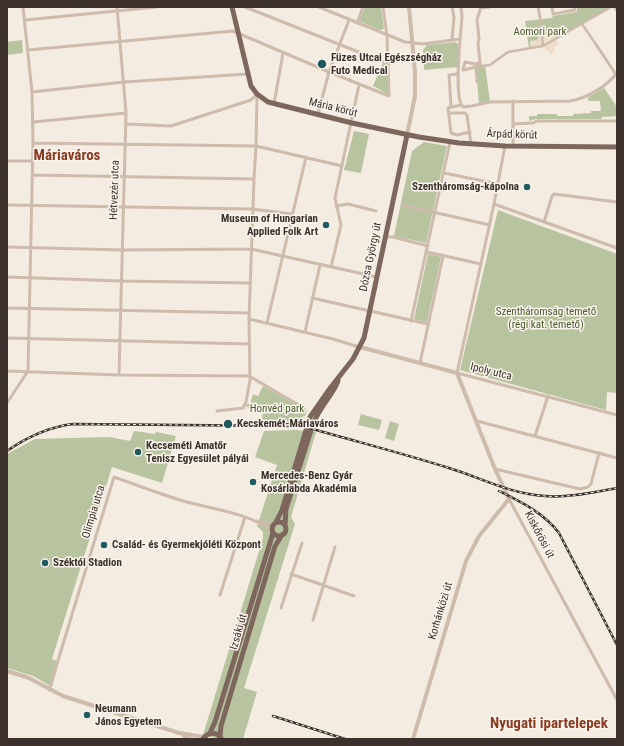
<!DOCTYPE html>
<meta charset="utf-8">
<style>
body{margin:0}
#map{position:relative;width:624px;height:746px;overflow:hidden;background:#f4ebe1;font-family:"Roboto Condensed",sans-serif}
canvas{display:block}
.frame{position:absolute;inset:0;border:8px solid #3b302b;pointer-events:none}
</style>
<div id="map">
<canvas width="624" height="746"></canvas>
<div class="frame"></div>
</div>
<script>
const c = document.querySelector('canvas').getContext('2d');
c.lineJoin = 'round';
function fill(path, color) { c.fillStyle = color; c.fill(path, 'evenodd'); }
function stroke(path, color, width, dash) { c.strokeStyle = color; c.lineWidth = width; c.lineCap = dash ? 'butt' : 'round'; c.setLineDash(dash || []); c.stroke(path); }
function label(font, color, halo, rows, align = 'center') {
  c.font = font + ' "Roboto Condensed",sans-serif'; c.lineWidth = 3; c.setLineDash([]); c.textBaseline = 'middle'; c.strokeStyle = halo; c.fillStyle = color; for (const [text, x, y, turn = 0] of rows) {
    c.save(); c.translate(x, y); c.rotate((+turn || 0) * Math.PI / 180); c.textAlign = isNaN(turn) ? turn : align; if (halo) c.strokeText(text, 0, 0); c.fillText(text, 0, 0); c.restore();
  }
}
const green = new Path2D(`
 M365,7H381L384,29L380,30L359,21Z
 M577,7L609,8L543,46L529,48L525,21L552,18L553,16L577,12Z
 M22,40L23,53L7,55V42Z
 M455,42L457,43L459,47L457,67L424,70L423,50L427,45Z
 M383,63L388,65V94L373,86Z
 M485,65L490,102L479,104L476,67Z
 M604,88L617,107V116L602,117L601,119H536L529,121V116H537V114H557V116H573V114L591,113V111H601L600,101H589L587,98Z
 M354,131L369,134L361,173L344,170Z
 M424,142L447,146L426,243L394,236L412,151Z
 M498,210L617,254V393L607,392L606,410L460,370Z
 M428,254L441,257L427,322L414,319Z
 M263,386L307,411L305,416L302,417L303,419L302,424L262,422L263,409L246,407L247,404H250L253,394L258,396Z
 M361,414L382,420L379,430L358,425Z
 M390,421L399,424L394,441L385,438Z
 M297,430L316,432L291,517L295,524L244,688L257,692L243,739H219L203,735L263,538V532L257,526L277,465L255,457L264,431Z
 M134,431L155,434L156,432L176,436L162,483L112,467L52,659L59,662L52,687L33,676L7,668V454L35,439L109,437L130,441Z`);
const plaza = new Path2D(`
 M550,34L555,36L559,44L553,48L555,51L549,55V51H547L544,47L531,49L530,41L537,40L540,35Z`);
const pedestrian = new Path2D(`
 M540,17L543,46
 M582,24L595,43
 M481,66L490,65L508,52L543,46L611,7`);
const minor = new Path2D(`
 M23,7L32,92L33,143L28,371
 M117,7L126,113L119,375
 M245,7L389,64
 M319,7L405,42L423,44L460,39
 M461,7L462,16C461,32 453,98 463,107L472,106L490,102L570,101C587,98 606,87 617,73
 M480,7V11L477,19L479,39L478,43L480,63L481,66L463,70L465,62L475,64L480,63
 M538,7L540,17
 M552,7L553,14L575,10L574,7
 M480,8L490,7
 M25,20L157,7
 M357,23L363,7
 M452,40L454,17L452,7
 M595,43L617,76
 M28,50L233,31L329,72L389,96L387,36L383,7
 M476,67L477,82
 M32,92L124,82L248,74
 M513,101V146
 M274,104L283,53
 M451,107L448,108L451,133L457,135L470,132
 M451,107L449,75L458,74
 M451,107L462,105
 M449,113H465L467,115L471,144
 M318,114L329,72L349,20
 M33,122L126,113
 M126,124L171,126L251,100L257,94
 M513,124L533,123L537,121H617
 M33,143L256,146L342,166
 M505,146L494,204L457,373L617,415
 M7,161H33
 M444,173L498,184
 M33,175L254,179
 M494,204L617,248
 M7,205L252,209L292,214
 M402,205L490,225
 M336,206L348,204L376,211
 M544,222L552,196L554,194L617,202
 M386,237H393L428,246
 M7,247L122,250L251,249L377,277
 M427,252L481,264
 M331,267L341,225L335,198L359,85
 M7,277L121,281L250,283
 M312,298L428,324
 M7,308L249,313
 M249,319L333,339L359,347
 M411,321L450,142
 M267,323L306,157
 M305,332L320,265
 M7,338L249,344
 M420,363L443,256
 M7,371L119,375L249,376L304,408
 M7,403L28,371
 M217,411L243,408L246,402L250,380L249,319L254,179L256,146L257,94
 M477,421L617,458
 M535,436L548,396
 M495,469L580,489L588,487L591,484L599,453
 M509,499L617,700
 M257,521L268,523H275
 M291,574L354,596
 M220,595L245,517
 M281,608L302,543
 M313,620L335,547
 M49,690L114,477C137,485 160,494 183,501C212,509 250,513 273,532`);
const tertiary = new Path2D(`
 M615,7L617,10
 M407,135L415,96V72L409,7
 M360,347L457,373L495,469L509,499L479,536L466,561L413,739
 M7,671L29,678L63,696L179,733L204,737
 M183,735L190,739`);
const primary = new Path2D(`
 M232,7L251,86L257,94L268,102L352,123L419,137L459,143L505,146L617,147
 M272 529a7 7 0 1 1 14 0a7 7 0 1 1-14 0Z
 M276,522L282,510L310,417L331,387L353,359L364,338L407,135
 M285,525L286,509L313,424C319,408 332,396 338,381
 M210,733L215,722L273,533
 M220,736L221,726L275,546L282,535
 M203,739C208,732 216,731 221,738`);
const rail = new Path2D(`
 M7,451C27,437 49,427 73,424L289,426L306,427C354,441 402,453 449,468C482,478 510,494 545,496C569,498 594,492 617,488
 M499,491C521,502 544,513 559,533L617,645
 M273,716L345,739`);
const markers = [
 [322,64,5,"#1f5a5e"],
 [527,187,4,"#1f5a5e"],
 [326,225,4,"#1f5a5e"],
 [228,424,5,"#1f5a5e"],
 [138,452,4,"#1f5a5e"],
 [253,482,4,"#1f5a5e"],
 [104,545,4,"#1f5a5e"],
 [45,563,4,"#1f5a5e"],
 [87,715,4,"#1f5a5e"]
];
const parkNames = [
 ["Aomori park",540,32],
 ["Szentháromság temető",546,312],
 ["(régi kat. temető)",546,325],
 ["Honvéd park",277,409]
];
const poiNames = [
 ["Füzes Utcai Egészségház",331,58],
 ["Futo Medical",331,71],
 ["Szentháromság-kápolna",519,187,"right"],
 ["Museum of Hungarian",318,219,"right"],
 ["Applied Folk Art",318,232,"right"],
 ["Kecskemét-Máriaváros",237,424],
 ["Kecseméti Amatőr",146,446],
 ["Tenisz Egyesület pályái",146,459],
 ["Mercedes-Benz Gyár",261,476],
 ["Kosárlabda Akadémia",261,489],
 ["Család- és Gyermekjóléti Központ",112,545],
 ["Széktói Stadion",53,563],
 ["Neumann",95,709],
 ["János Egyetem",95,722]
];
const streetNames = [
 ["Mária körút",333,108,14],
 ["Árpád körút",512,135,2],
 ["Hétvezér utca",115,190,-88],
 ["Dózsa György út",371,257,-78],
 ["Ipoly utca",491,372,14],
 ["Olimpia utca",94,512,-73],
 ["Kiskőrösi út",539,535,62],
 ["Korhánközi út",441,611,-73],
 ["Izsáki út",239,632,-74]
];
const districtNames = [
 ["Máriaváros",67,156],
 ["Nyugati ipartelepek",549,724]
];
fill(green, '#b8c4a0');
fill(plaza, '#ecdcc8');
stroke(pedestrian, '#cdbbac', 2.5);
stroke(minor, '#cdbbac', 3);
stroke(tertiary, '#cdbbac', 4);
stroke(primary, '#7d675c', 5);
stroke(rail, '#3b302b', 2.5);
stroke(rail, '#fbf5ee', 1, [3]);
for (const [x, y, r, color] of markers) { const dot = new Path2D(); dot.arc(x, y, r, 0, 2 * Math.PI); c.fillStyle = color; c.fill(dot); stroke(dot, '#fbf5ee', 1.5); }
label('11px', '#4a5a2e', '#fbf5ee', parkNames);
label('bold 11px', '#3b302b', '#fbf5ee', poiNames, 'left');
label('11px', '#3b302b', '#fbf5ee', streetNames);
label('bold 15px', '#8c3b22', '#fbf5ee', districtNames);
</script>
